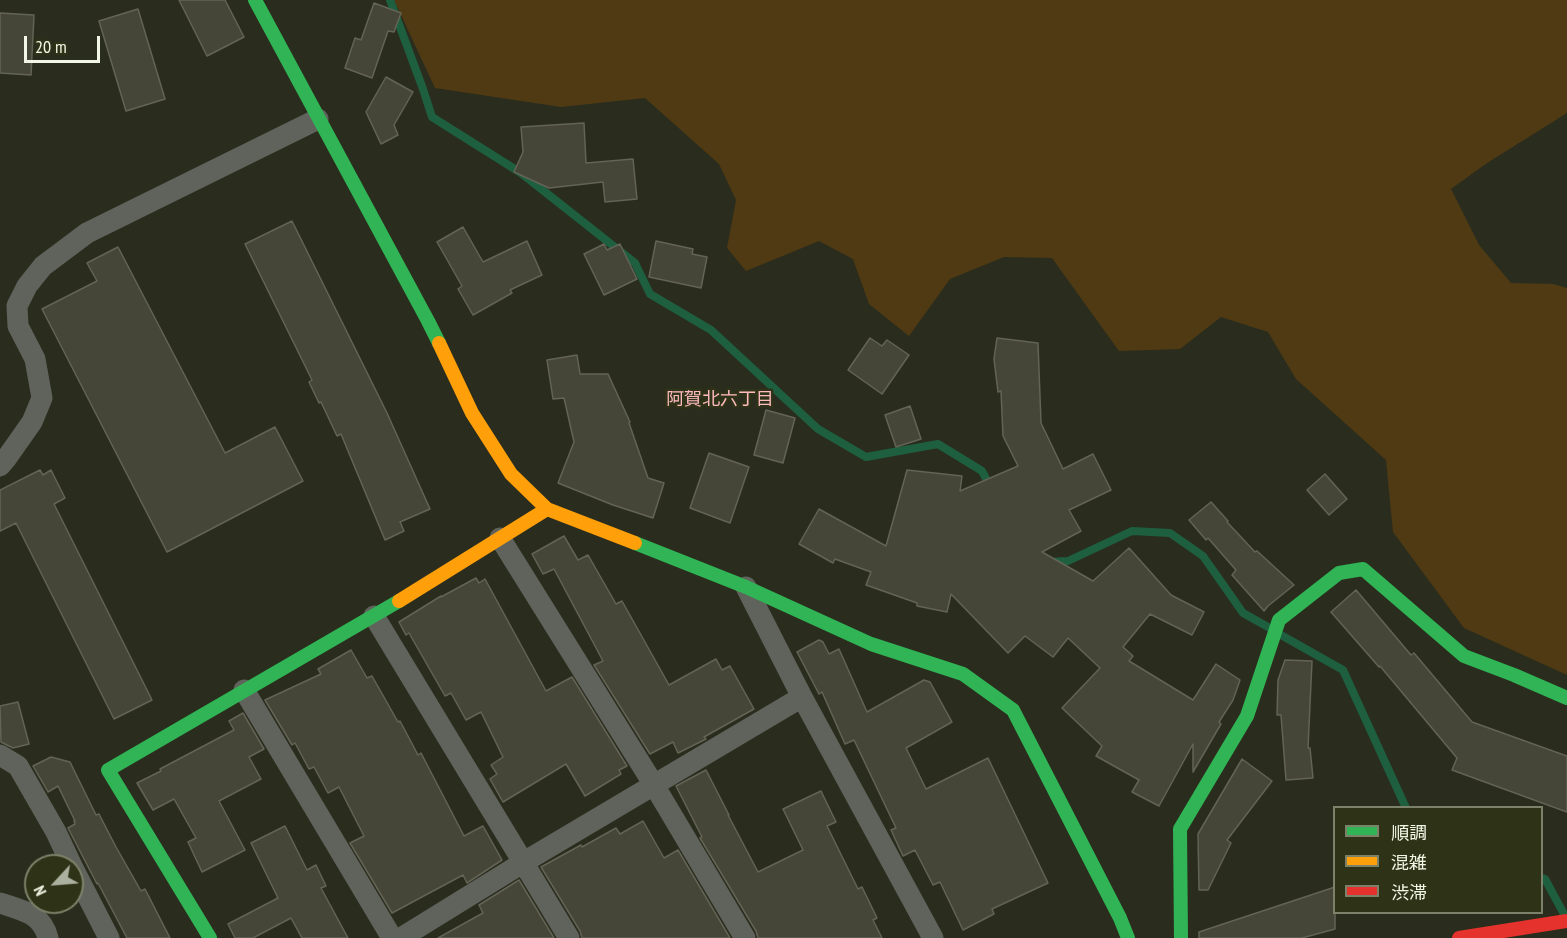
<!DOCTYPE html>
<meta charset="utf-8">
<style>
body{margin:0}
#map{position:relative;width:1567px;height:938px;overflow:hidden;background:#2a2d1d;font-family:"PT Sans Narrow","Noto Sans JP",sans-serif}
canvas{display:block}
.legend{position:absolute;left:1333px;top:806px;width:210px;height:108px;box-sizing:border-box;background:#2e3317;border:2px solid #7c8169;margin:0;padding:8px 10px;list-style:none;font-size:18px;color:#f2f6e5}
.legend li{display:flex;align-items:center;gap:12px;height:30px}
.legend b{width:30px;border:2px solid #7c8169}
.north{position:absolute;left:24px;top:854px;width:60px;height:60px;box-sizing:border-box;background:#2e3317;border:2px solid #7c8169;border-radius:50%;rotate:244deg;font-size:16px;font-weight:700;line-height:24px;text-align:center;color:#f2f6e5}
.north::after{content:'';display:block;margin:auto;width:21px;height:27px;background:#acb09f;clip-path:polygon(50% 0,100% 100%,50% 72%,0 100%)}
.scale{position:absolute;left:24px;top:36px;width:76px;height:27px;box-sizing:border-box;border:3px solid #f2f6e5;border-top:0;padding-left:8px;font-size:18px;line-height:21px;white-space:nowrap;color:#f2f6e5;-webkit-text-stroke:4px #2e3317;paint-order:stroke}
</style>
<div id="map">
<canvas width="1567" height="938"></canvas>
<ul class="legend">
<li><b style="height:8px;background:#30b455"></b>順調</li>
<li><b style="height:8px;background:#ff9f0a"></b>混雑</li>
<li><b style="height:8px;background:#e5322d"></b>渋滞</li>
</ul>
<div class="north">N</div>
<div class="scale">20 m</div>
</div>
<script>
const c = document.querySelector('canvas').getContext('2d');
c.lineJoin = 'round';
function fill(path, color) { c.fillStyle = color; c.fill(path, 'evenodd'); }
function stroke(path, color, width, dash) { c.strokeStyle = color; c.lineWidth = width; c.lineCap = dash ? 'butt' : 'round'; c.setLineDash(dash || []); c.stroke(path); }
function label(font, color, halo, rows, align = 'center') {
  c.font = font + ' "PT Sans Narrow","Noto Sans JP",sans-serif'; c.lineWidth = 5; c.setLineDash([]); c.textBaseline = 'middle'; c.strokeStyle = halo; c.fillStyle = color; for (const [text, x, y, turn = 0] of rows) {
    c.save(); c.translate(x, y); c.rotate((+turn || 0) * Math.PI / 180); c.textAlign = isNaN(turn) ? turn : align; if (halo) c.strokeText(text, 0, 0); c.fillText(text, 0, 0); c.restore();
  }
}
const green = new Path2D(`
 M394,0H1567V113L1487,163L1451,189L1479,245L1511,283L1553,284L1567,288V675L1464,628L1393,532L1386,460L1296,379L1268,332L1221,317L1180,349L1119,351L1052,258L1004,257L950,279L909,336L869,304L853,259L819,241L746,271L727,248L736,200L719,164L645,98L561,107L435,88Z`);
const stream = new Path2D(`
 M390,0L423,89L432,117L521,173L635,263L650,294L711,330L818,429L866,457L938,444L982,471L990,486
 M1049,562L1068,561L1132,531L1170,533L1203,556L1243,613L1268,627
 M1281,635L1343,670L1406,808
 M1542,878L1545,879L1564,914`);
const building = new Path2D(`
 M179,0H225L244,37L207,56Z
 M374,3L401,13L394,32L388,31L372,78L345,68L355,38L361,40Z
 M138,9L165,99L126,111L99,21Z
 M0,13L34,15L31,75L0,73Z
 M386,77L413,92L394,125L398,135L381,144L366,112Z
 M584,123L586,163L633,159L637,199L605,202L603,182L549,188L514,172L523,152L521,127Z
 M292,221L387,413L430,509L400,522L404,531L385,540L341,434L337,436L321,402L319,403L309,382L312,380L245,244Z
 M463,227L483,262L527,241L542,275L510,290L512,293L473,315L458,289L462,286L437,242Z
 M656,241L693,249L692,254L707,257L701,288L649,277Z
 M604,244L607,250L620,244L637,279L604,295L584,254Z
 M118,247L225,453L275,427L303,481L167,552L42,309L97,281L87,263Z
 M870,338L882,346L887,340L909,355L882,394L848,370Z
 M997,338L1038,343L1041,423L1063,469L1093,454L1111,490L1069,510L1081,531L1042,552L1093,581L1129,548L1171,595L1204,612L1192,635L1150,614L1123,647L1133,656L1129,661L1193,700L1216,664L1240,680L1233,700L1219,722L1221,724L1193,772V744L1159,806L1132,792L1139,780L1096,756L1102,746L1062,708L1100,668L1068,638L1053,657L1025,636L1008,653L951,594L947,612L917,606V603L866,585L871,572L835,559L833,563L799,544L819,509L886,546L907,470L962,476L960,491L1018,466L1003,436L1001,391L998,392L994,359Z
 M577,355L580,374H608L630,422L629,423L648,478L664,483L653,518L613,505L558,483L574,442L564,398L553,399L547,360Z
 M910,406L921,439L896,447L885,415Z
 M766,410L795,418L783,463L754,455Z
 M709,453L749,467L730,523L690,508Z
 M40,470L43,475L51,470L65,498L54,504L152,700L114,719L16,523L0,531V490Z
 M1325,474L1347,499L1329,515L1307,490Z
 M1211,502L1228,521L1227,522L1255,552L1257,551L1294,585L1268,606L1264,611L1232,575L1236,570L1208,538L1206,540L1189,520Z
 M564,536L578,560L588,555L616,604L622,601L669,685L716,659L722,670L730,666L754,709L704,737L706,739L678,753L673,742L650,754L594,665L603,661L554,569L543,574L532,554Z
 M476,578L479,583L485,579L546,691L572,677L627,766L619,770L621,774L585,796L566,764L503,802L490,779L497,774L491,765L503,757L481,712L466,720L451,693L445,696L409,633L406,635L399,622L441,596V597Z
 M1356,590L1411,655L1414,653L1472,722L1567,756V812L1452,770L1457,758L1380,666L1379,667L1331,612Z
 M819,640L823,642L829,654L839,649L867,712L924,680L930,682L952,722L906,748L926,789L988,758L1048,883L992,909L994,914L963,930L940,882L933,885L915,850L903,856L891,830L896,828L854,740L845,744L822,692L819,694L797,652Z
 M351,650L367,678L372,676L398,722L400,721L418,755L421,753L464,836L483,826L502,860L467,883L463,875L392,913L350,843L364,836L339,787L328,793L314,767L309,769L295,743L292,745L265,700L321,674L318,669Z
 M1285,660L1312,661L1308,748H1310L1313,778L1286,780L1281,715H1277L1278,680Z
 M18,702L29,744L13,748L1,742L0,706Z
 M243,713L264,749L249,757L261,779L219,801L245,850L202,872L188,842L196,838L174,799L153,810L137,783L161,771L160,769L234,730L229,721Z
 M51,757L70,762L96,815L99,814L116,847L141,891L145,889L170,938H127L98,883L97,884L68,828L75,824L74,821H75L58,786L48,792L33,766Z
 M1242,759L1272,781L1227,840L1231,843L1208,890H1199L1198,834Z
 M706,770L729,815H728L758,872L803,850L783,809L821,791L836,822L827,826L858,889L862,887L877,918L873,920L882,938H758L756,931L700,838L702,837L676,786Z
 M643,821L664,858L678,850L730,938H582L580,931L541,867L581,845L582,847L616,828L620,834Z
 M285,826L307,870L316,865L326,886L321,888L348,938H302L291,918L253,938H235L228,924L278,898L251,843Z
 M519,880L554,938H438L483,913L479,905Z
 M1335,887V929L1302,938H1199V932Z`);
const street = new Path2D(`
 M0,466L6,459L32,422L42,398L35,359L18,326L17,306L27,286L43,266L87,233L318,119
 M500,538L654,785L745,938
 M746,587L802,697L933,938
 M374,616L569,938
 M244,690L392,938
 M0,755L18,766L56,832L72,866
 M72,866L109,938
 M0,903C21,910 42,913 48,938
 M401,938L524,862L802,697`);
const fast = new Path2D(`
 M255,0L428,321L439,343
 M635,543L746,587L871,644L963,674L1013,710L1120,918L1128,938
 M210,938L108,770L399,601
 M1181,938L1180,829L1247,716L1279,620L1339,573L1363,569L1464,656L1514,675L1567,698`);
const slow = new Path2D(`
 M439,343L472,413L511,474L547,509L635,543
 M399,601L547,509`);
const jam = new Path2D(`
 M1459,938L1567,921`);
const neighbourhoodNames = [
 ["阿賀北六丁目",720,400]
];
fill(green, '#503a13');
stroke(stream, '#1e5f40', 8);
fill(building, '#454538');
stroke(building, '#636356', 1.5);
stroke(street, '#60635c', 21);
stroke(fast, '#30b455', 14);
stroke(slow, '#ff9f0a', 14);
stroke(jam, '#e5322d', 14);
label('18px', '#ffbac1', '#2e3317', neighbourhoodNames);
</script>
